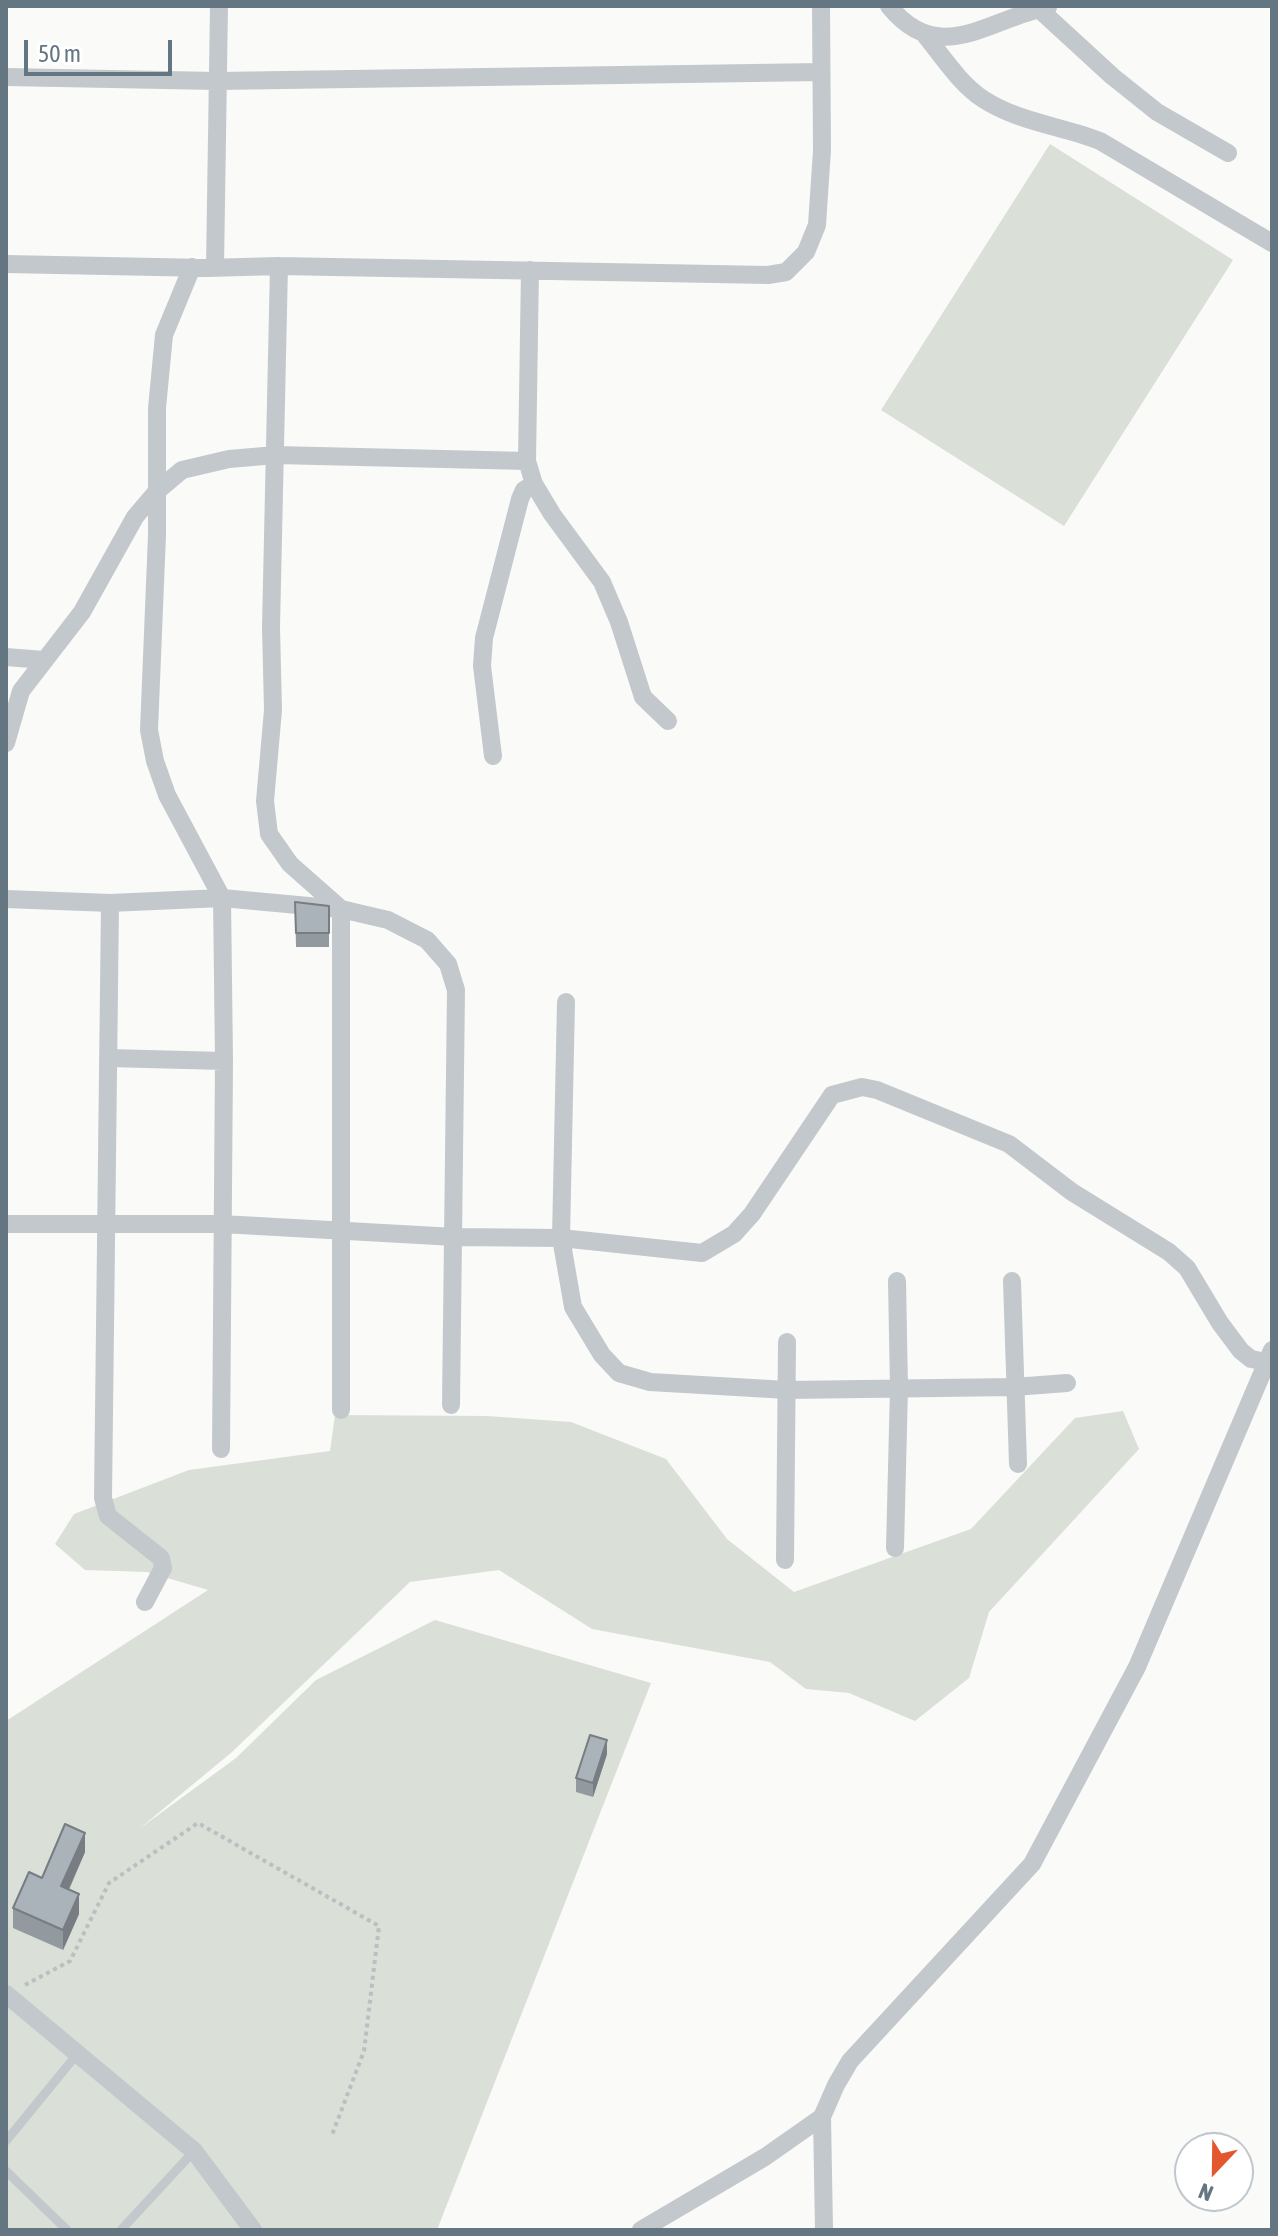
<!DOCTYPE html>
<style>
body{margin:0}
#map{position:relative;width:1278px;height:2236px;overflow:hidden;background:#fafaf8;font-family:"Asap Condensed",sans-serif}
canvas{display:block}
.frame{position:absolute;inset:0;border:8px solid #657683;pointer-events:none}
.north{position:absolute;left:1174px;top:2132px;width:80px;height:80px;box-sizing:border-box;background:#fff;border:2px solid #c1c8cd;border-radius:50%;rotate:202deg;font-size:22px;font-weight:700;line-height:32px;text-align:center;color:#657683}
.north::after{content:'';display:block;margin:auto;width:28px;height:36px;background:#e4572e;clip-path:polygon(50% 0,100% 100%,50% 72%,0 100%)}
.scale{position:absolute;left:24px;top:40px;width:148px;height:36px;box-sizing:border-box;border:4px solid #657683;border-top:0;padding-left:10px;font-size:24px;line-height:28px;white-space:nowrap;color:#657683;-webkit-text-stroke:6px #fff;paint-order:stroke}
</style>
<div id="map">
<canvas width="1278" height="2236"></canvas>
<div class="frame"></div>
<div class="north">N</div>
<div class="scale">50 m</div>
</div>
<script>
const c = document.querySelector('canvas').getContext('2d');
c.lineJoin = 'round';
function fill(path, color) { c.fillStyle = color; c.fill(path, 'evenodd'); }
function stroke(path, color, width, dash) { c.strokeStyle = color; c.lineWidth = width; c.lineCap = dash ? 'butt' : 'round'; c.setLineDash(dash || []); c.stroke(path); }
const green = new Path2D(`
 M1050,144L1233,260L1064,526L881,410Z
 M1123,1411L1139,1449L989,1612L969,1678L915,1721L849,1693L806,1689L770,1662L592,1629L499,1570L410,1582L232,1752L139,1829L236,1758L316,1680L435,1620L651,1683L437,2230H6V1721L208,1590L147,1572L85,1570L55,1544L74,1514L189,1470L330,1451L335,1415L487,1416L571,1422L666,1459L727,1539L794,1592L971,1529L1075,1418Z`);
const path = new Path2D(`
 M25,1985L70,1961L109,1883L198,1823L379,1926L364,2051L332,2135`);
const lane = new Path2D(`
 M6,2141L78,2053
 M6,2171L67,2230
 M121,2230L194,2151`);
const street = new Path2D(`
 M889,6C939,68 988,19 1048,7
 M1039,9L1112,76L1157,112L1228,153
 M925,35C943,57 960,84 983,99C1018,122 1062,126 1100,141L1272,243
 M6,77L217,81L820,72
 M6,264L207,268L279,266L768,275L786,272L806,252L817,225L822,150L821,6
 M279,266L271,627L273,710L265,801L269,834L290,864L341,909V1410
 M192,267L164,335L157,408V535L149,730L155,761L167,795L222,898L224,1061L221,1449
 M215,267L219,6
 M530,270L527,461L534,484L552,514L602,582L619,622L643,697L668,721
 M6,657L44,660
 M6,743L21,691L82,612L135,517L157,491L182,470L229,459L276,455L527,461
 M493,756L482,666L484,638L520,499L524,490L534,484
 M6,899L110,903L103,1498L108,1516L161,1558L163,1568L145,1602
 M110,903L222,898L341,909L388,920L427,940L448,964L456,990L451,1405
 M566,1002L561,1238L573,1307L602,1355L619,1373L650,1382L787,1390L1014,1387L1067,1383
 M108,1058L224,1061
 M6,1224H222L455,1237L561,1238L702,1253L734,1234L752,1214L832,1095L862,1087L877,1090L1009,1144L1072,1192L1169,1252L1187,1268L1220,1323L1241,1351L1251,1359L1272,1363
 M1012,1281L1018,1464
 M895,1548L899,1388L897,1281
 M785,1560L787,1342
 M6,1994L194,2151L253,2230
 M641,2230L765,2157L822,2117
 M824,2230L822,2117L836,2085L850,2061L1032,1864L1137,1667L1272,1350`);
const wall = new Path2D(`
 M295,902L329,906V947H296Z
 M607,1754L593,1797L576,1792V1778Z
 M85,1852L69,1890L79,1914L63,1950L13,1928V1908L42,1878Z`);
const shadedWall = new Path2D(`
 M607,1740V1754L593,1797V1783Z
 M85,1833V1852L61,1906V1886Z
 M79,1894V1914L63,1950V1930Z`);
const building = new Path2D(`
 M295,902L329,906V933H296Z
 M590,1735L607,1740L593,1783L576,1778Z
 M65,1824L85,1833L61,1886L79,1894L63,1930L13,1908L29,1872L42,1878Z`);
fill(green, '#dadfd7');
stroke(path, '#bbbfc2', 4, [4, 4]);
stroke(lane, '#c3c8cc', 9);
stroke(street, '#c3c8cc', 18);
fill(wall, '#929a9f');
fill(shadedWall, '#777d82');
fill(building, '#aab3b9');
stroke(building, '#777d82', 2);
</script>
